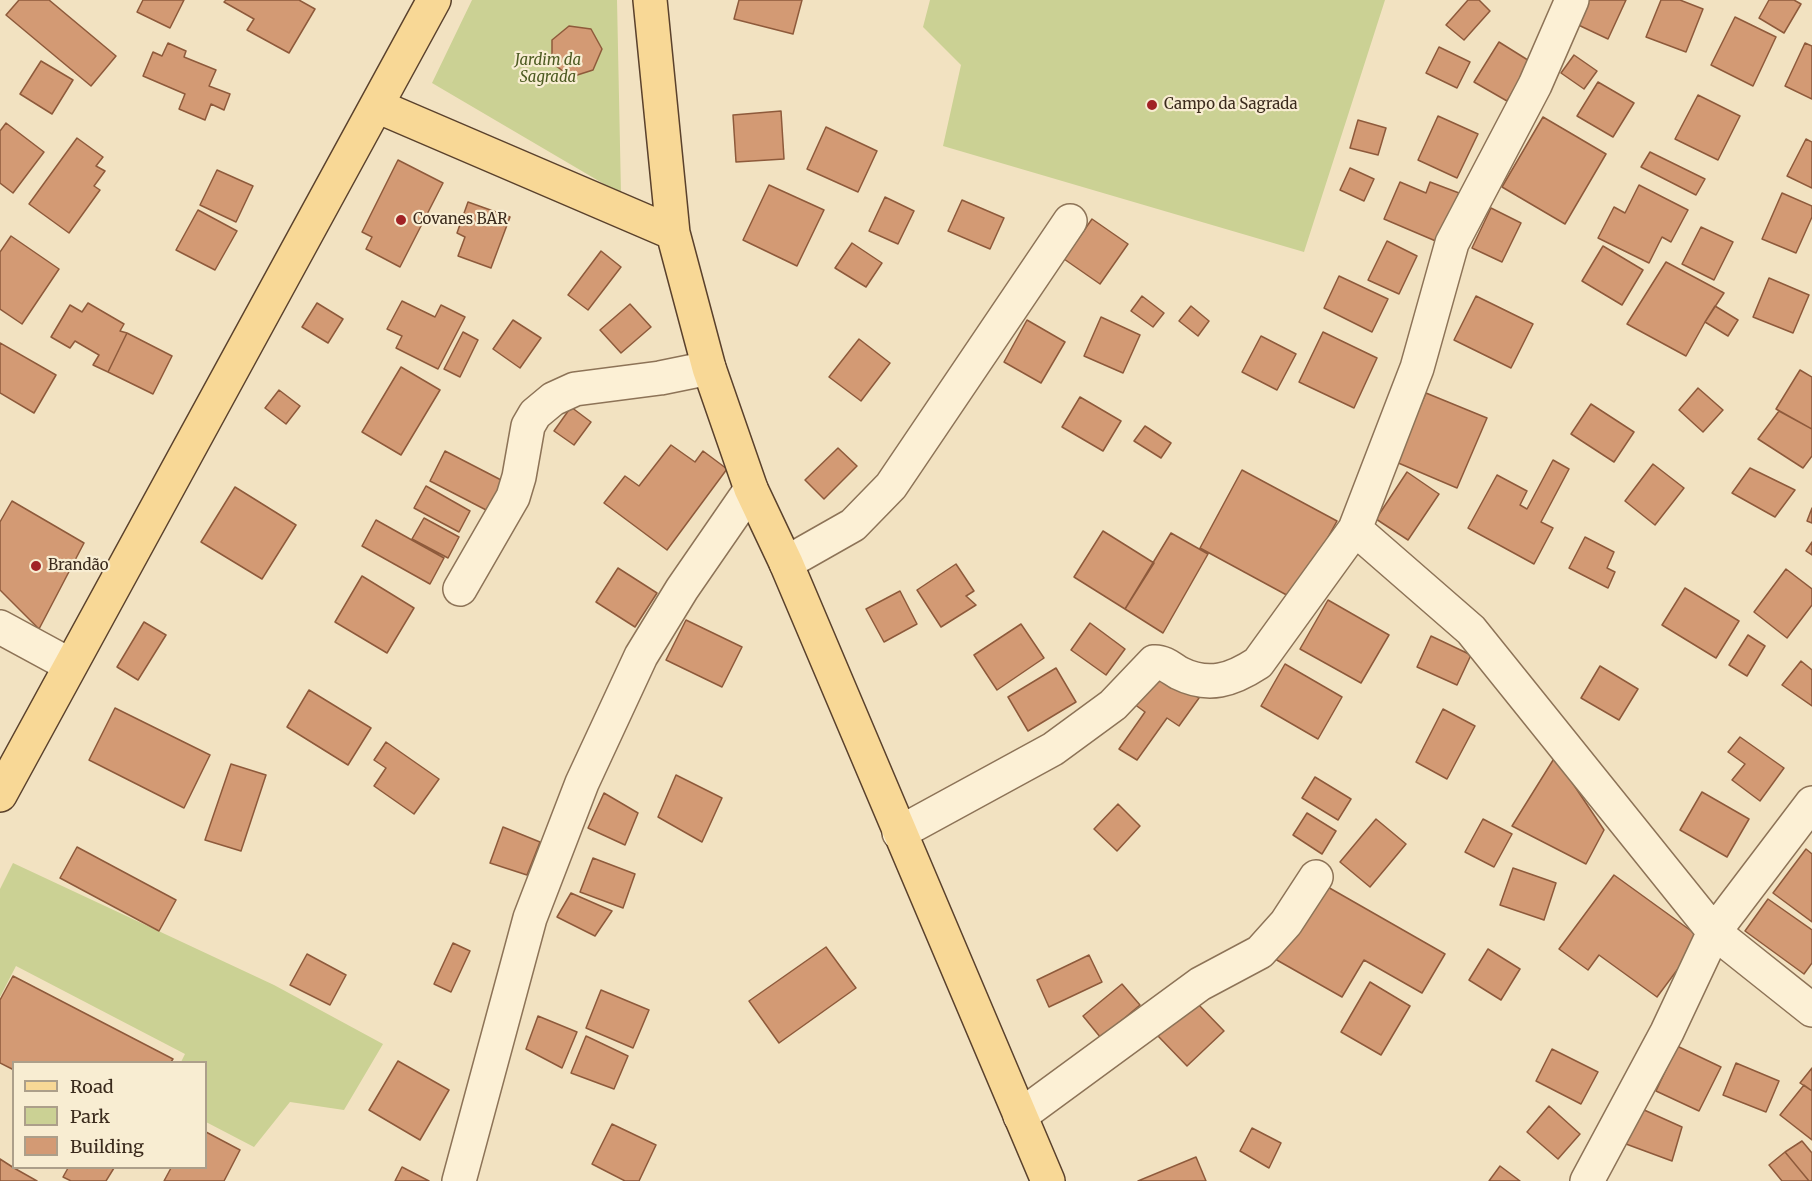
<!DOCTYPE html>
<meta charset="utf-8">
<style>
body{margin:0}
#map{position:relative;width:1812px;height:1181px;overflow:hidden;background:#f2e2c1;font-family:Merriweather,serif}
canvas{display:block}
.legend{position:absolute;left:12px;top:1061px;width:195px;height:108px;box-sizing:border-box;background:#f8edd2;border:2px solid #ac9f8a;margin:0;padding:8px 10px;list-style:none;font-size:18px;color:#3b2b1d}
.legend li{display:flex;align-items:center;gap:12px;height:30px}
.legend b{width:30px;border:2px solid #ac9f8a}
</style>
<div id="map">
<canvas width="1812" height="1181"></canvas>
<ul class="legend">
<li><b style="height:8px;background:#f8d896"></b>Road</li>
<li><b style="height:16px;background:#cbd194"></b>Park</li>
<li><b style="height:16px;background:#d39a74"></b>Building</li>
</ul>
</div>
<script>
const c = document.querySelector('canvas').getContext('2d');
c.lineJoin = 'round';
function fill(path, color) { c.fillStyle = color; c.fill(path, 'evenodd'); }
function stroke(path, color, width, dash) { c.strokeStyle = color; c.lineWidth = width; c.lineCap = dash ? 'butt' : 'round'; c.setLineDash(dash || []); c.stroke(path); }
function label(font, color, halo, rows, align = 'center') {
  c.font = font + ' Merriweather,serif'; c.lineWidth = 4.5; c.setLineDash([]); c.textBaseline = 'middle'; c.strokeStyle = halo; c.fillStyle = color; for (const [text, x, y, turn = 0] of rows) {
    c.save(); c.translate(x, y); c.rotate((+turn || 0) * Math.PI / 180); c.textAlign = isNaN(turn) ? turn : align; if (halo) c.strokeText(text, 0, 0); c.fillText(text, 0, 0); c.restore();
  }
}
const green = new Path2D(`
 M472,0H617L621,194L432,83Z
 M930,0H1385L1304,252L943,146L961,65L923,27Z
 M13,863L274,985L383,1044L344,1110L290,1102L254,1147L206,1122V1062H181L185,1054L16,966L0,997V889Z`);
const building = new Path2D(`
 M19,0H49L116,56L91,86L6,15Z
 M143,0H184L170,28L137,12Z
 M226,0H299L315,9L289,53L247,30L254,19L224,2Z
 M739,0H802L793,34L734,19Z
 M1468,0H1479L1490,11L1464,40L1446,25Z
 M1583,0H1626L1608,39L1572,22Z
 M1661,0H1680L1703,9L1686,52L1646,37Z
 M1769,0H1794L1801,4L1784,33L1759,18Z
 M1735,17L1776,37L1753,86L1711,65Z
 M569,26L591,29L602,49L593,70L571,77L552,63V40Z
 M1499,42L1531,62L1507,101L1474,82Z
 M168,43L186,51L184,57L216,70L209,86L230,94L224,110L211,104L205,120L179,109L185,94L143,76L153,52L162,56Z
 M1805,43L1812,46V99L1785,86Z
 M1439,47L1470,62L1457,88L1426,73Z
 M1574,55L1597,71L1584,89L1561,73Z
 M41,61L73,80L52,114L20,94Z
 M1598,82L1634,103L1613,137L1577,116Z
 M1698,95L1740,116L1718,160L1675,139Z
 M781,111L784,159L736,162L733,115Z
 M1438,116L1478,134L1457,178L1418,160Z
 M1543,117L1606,154L1565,224L1502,187Z
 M1358,120L1386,128L1378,155L1350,148Z
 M6,123L44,152L13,193L0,183V131Z
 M826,127L877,151L858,192L807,169Z
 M77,138L103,157L96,166L105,171L94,186L100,190L69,233L29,204Z
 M1806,139L1812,142V188L1787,176Z
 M1650,152L1705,179L1696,195L1641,167Z
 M398,160L443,183L400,267L366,249L372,237L362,232Z
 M1350,168L1374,179L1364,201L1340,190Z
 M217,170L253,186L236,222L200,205Z
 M1400,182L1426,193L1430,182L1459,193L1438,242L1384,219Z
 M769,185L824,210L797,266L743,240Z
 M1639,185L1688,210L1671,242L1662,237L1649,263L1598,238L1614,207L1625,213Z
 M1782,193L1812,206V217L1796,253L1762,239Z
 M885,197L914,211L898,244L869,231Z
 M962,200L1004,218L990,249L948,231Z
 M468,202L510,217L491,268L458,256L465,237L457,233Z
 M1491,208L1521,223L1502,262L1472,248Z
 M198,210L237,231L215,270L176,250Z
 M1092,219L1128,244L1100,284L1064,259Z
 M1701,227L1733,242L1714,280L1682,264Z
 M11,236L59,269L22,324L0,309V252Z
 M1387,241L1417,256L1399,294L1368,280Z
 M852,243L882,263L866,287L835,268Z
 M1603,246L1643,270L1622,305L1582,281Z
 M601,251L621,267L588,310L568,295Z
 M1666,262L1724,293L1705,322L1686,356L1627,324Z
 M1339,276L1388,299L1372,332L1324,308Z
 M1769,278L1809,295L1793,333L1753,317Z
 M1142,296L1164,313L1153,327L1131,311Z
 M1476,296L1533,324L1511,368L1454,340Z
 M402,301L435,317L441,305L465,317L438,369L396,348L402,336L387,329Z
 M88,303L124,324L120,331L127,333L108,372L93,365L99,355L75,341L70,348L51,337L70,305L82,312Z
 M317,303L343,319L328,343L302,327Z
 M630,304L651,327L621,353L600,330Z
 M1191,306L1209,321L1198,336L1179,321Z
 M1715,306L1738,320L1728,336L1705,322Z
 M1101,317L1140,335L1123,373L1084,356Z
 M513,320L541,338L520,368L493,349Z
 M1027,320L1065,342L1041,383L1004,362Z
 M463,332L478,340L460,377L444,369Z
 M1323,332L1377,358L1354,408L1299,382Z
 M127,333L172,356L153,394L108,372Z
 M1261,336L1296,354L1277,390L1242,372Z
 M859,339L890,363L861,401L829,377Z
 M0,343L56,375L34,413L0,393Z
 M401,367L440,390L401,455L362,432Z
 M1800,370L1812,377V429L1776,409Z
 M1698,388L1723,410L1703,432L1679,410Z
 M279,390L300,406L286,424L265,408Z
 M1426,393L1487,418L1457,488L1396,462Z
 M1080,397L1121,421L1103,451L1062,427Z
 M1591,404L1634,432L1614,462L1571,434Z
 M571,407L591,422L574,445L554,431Z
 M1779,411L1812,429V456L1803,468L1758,439Z
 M1145,426L1171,443L1161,458L1134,441Z
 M671,445L695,462L703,451L727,469L667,550L604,503L625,476L639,486Z
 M838,448L857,466L824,499L805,480Z
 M445,451L505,482L490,512L430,481Z
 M1553,460L1569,469L1541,522L1553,528L1534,564L1468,528L1497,475L1527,491L1520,505L1527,509Z
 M1653,464L1684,488L1655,525L1625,501Z
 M1750,468L1795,490L1775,517L1732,493Z
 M1242,470L1337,521L1294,599L1200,548Z
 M1407,472L1439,494L1408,540L1376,519Z
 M426,486L470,511L459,532L414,508Z
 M235,487L296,525L262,579L201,542Z
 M12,501L84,543L39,629L0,590V522Z
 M1812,508V523L1807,521Z
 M424,518L459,537L448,558L412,539Z
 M376,520L444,558L430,584L362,546Z
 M1103,531L1154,563L1125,609L1074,577Z
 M1171,533L1208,554L1163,633L1125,609Z
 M1585,537L1614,552L1607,568L1615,572L1608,588L1569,568Z
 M1812,542V555L1806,551Z
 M956,564L974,591L966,596L976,605L941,627L917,590Z
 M618,568L657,593L635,627L596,602Z
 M1786,569L1812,589V605L1787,638L1754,612Z
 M362,576L414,608L387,653L335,622Z
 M1685,588L1739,621L1716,658L1662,625Z
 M900,591L917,624L884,642L866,609Z
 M1328,600L1389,635L1361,683L1300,649Z
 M686,620L742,647L722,687L666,660Z
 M144,622L166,635L138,680L117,667Z
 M1090,623L1125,649L1106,675L1071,650Z
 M1021,624L1044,658L997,690L974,655Z
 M1748,635L1765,646L1747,676L1729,665Z
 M1431,636L1471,655L1457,685L1417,667Z
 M1801,661L1812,670V706L1782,685Z
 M1285,664L1342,697L1318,739L1261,706Z
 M1600,666L1638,689L1619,720L1581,698Z
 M1154,667L1199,698L1179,726L1167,718L1137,760L1119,749L1145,712L1130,701Z
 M1056,668L1076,702L1028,731L1008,697Z
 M309,690L371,728L348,765L287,727Z
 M115,708L210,755L184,808L89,760Z
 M1443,709L1475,726L1447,779L1416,762Z
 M1740,737L1784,768L1760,801L1732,780L1745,764L1728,752Z
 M386,742L439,779L414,814L374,786L386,768L374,760Z
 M1555,757L1604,830L1586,864L1512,826Z
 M231,764L266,775L241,851L205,840Z
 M676,775L722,798L702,842L658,817Z
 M1315,777L1351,799L1338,820L1302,798Z
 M1702,792L1749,819L1727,857L1680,830Z
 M604,793L638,813L625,845L588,828Z
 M1118,804L1140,826L1117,851L1094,829Z
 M1307,813L1336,831L1322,854L1293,835Z
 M1376,819L1406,844L1370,887L1340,862Z
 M1483,819L1512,834L1494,867L1465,852Z
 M503,827L540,842L527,875L490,863Z
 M77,847L176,900L159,931L60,878Z
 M1806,849L1812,854V922L1773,893Z
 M593,858L635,874L623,908L580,892Z
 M1513,868L1556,883L1544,920L1500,905Z
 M1614,875L1701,938L1657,997L1599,955L1588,970L1559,949Z
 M1319,882L1445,954L1422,993L1364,960L1342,997L1275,959Z
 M571,893L612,911L595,936L557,917Z
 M1768,899L1812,930V963L1804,974L1745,931Z
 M453,943L470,951L451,992L434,984Z
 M826,947L856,988L779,1043L749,1001Z
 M1488,949L1520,969L1501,1000L1469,980Z
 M307,954L346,975L330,1005L290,985Z
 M1089,955L1102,982L1049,1007L1037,980Z
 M13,976L173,1059L171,1062H14V1070L0,1063V1000Z
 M1370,982L1410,1006L1381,1055L1341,1032Z
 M1122,984L1140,1005L1101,1038L1083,1016Z
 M601,990L649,1010L633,1048L586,1028Z
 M1195,1001L1224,1031L1187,1066L1158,1036Z
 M538,1016L577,1032L562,1068L526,1049Z
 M586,1036L628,1056L614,1089L571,1073Z
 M1677,1046L1721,1067L1699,1111L1656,1091Z
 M1552,1049L1598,1072L1581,1104L1536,1081Z
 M398,1061L449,1090L420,1140L369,1110Z
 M1736,1063L1779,1081L1766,1112L1723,1095Z
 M1812,1068V1091L1800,1083Z
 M1804,1085L1812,1091V1140L1780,1115Z
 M1549,1106L1580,1134L1558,1159L1527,1132Z
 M1642,1109L1682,1127L1672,1161L1626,1144Z
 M612,1124L656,1145L639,1181H625L592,1164Z
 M1252,1128L1281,1143L1269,1168L1240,1151Z
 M206,1132L240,1150L224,1181H164L171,1168H206Z
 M1802,1141L1812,1153V1181H1809L1785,1152Z
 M1785,1152L1809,1181H1782L1769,1165Z
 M1196,1157L1206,1181H1138Z
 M0,1159L14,1168L37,1181H0Z
 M1500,1166L1520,1181H1489Z
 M402,1167L429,1181H395Z
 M68,1168H114L106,1181H71L63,1177Z`);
const minor = new Path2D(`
 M1355,529L1471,630L1714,932L1812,1010
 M786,563L853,525L891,486L1070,221
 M460,589L513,497L519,477L528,426L535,414L553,399L575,389L660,378L709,368
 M0,627L70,665
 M899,833L1053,749L1113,705L1154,662C1163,661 1172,669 1179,673C1209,688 1232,680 1258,663L1355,529L1417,368L1452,243L1535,85L1572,0
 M1020,1116L1200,984L1260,952L1286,923L1316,877
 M459,1181L530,918L582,783L641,656L682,589L751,489
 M1587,1181L1667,1032L1714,932L1812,803`);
const major = new Path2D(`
 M650,0L673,233L709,368L751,489L786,563L1048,1181
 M377,106L673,233
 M0,795L434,0`);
const markers = [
 [1152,105,6,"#a12225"],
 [401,220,6,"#a12225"],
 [36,566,6,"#a12225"]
];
const parkNames = [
 ["Jardim da",548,61],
 ["Sagrada",548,78]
];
const poiNames = [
 ["Campo da Sagrada",1164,105],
 ["Covanes BAR",413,220],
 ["Brandão",48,566]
];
fill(green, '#cbd194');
fill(building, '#d39a74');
stroke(building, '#8e5a3b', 1.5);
stroke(minor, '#8d7357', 36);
stroke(major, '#5a412c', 36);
stroke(minor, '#fcf0d5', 33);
stroke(major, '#f8d896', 33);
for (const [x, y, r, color] of markers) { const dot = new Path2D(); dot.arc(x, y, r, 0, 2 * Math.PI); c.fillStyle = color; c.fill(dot); stroke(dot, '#f8edd2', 2); }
label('italic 15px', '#4c5a21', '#f8edd2', parkNames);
label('15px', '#3b2b1d', '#f8edd2', poiNames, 'left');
</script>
